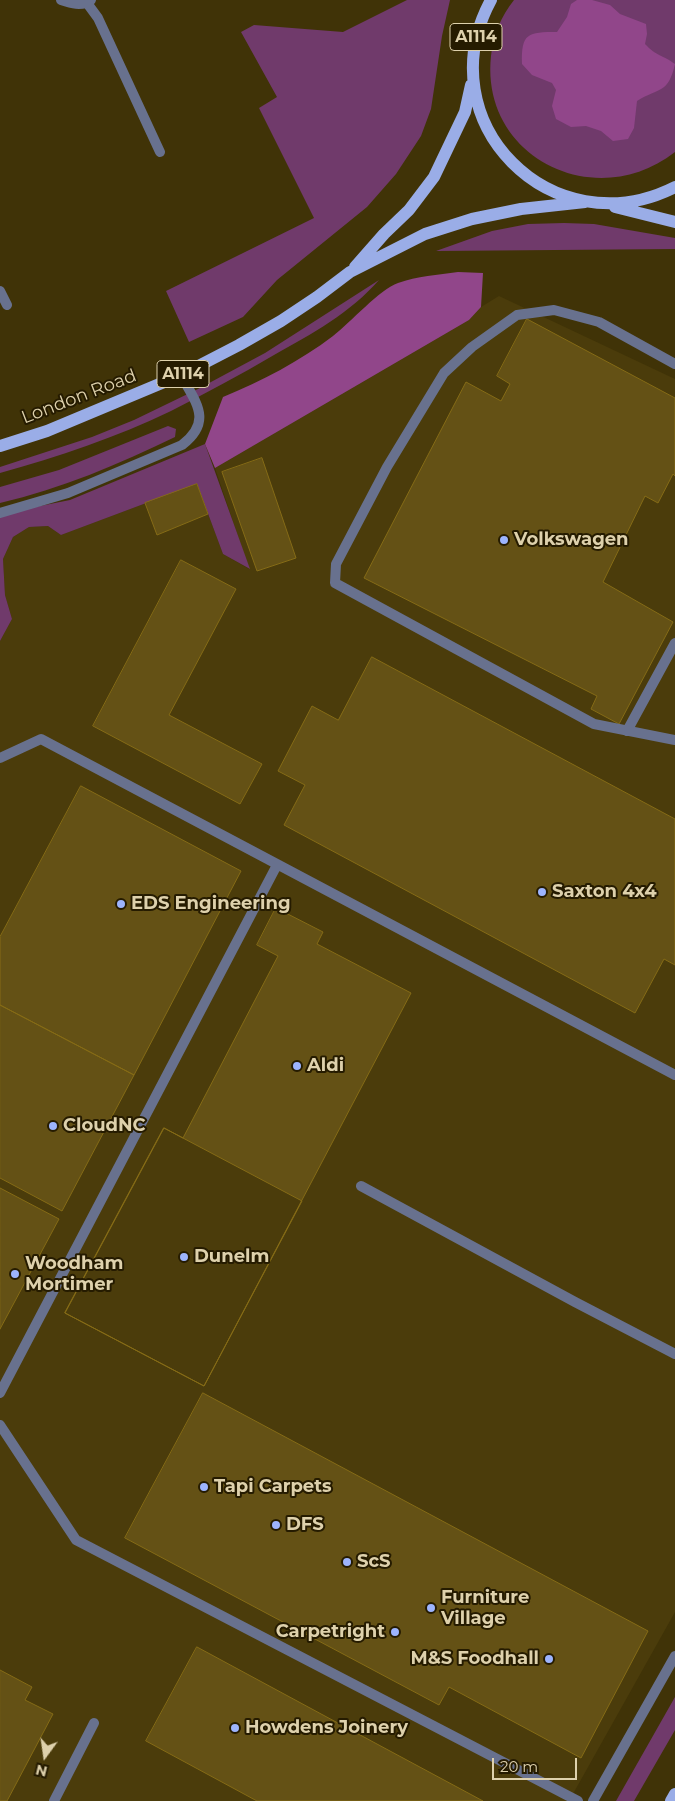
<!DOCTYPE html>
<style>
body{margin:0}
#map{position:relative;width:675px;height:1801px;overflow:hidden;background:#403307;font-family:Montserrat,sans-serif}
canvas{display:block}
.north{position:absolute;left:20px;top:1731px;width:50px;height:50px;-webkit-text-stroke:4px #251b00;paint-order:stroke;rotate:194deg;font-size:14px;font-weight:700;line-height:20px;text-align:center;color:#ded1ac}
.north::after{content:'';display:block;margin:auto;width:18px;height:22px;background:#ded1ac;clip-path:polygon(50% 0,100% 100%,50% 72%,0 100%)}
.scale{position:absolute;left:492px;top:1758px;width:85px;height:22px;box-sizing:border-box;border:2px solid #ded1ac;border-top:0;padding-left:6px;font-size:15px;line-height:18px;white-space:nowrap;color:#ded1ac;-webkit-text-stroke:4px #251b00;paint-order:stroke}
</style>
<div id="map">
<canvas width="675" height="1801"></canvas>
<div class="north">N</div>
<div class="scale">20 m</div>
</div>
<script>
const c = document.querySelector('canvas').getContext('2d');
c.lineJoin = 'round';
function fill(path, color) { c.fillStyle = color; c.fill(path, 'evenodd'); }
function stroke(path, color, width, dash) { c.strokeStyle = color; c.lineWidth = width; c.lineCap = dash ? 'butt' : 'round'; c.setLineDash(dash || []); c.stroke(path); }
function label(font, color, halo, rows, align = 'center') {
  c.font = font + ' Montserrat,sans-serif'; c.lineWidth = 4; c.setLineDash([]); c.textBaseline = 'middle'; c.strokeStyle = halo; c.fillStyle = color; for (const [text, x, y, turn = 0] of rows) {
    c.save(); c.translate(x, y); c.rotate((+turn || 0) * Math.PI / 180); c.textAlign = isNaN(turn) ? turn : align; if (halo) c.strokeText(text, 0, 0); c.fillText(text, 0, 0); c.restore();
  }
}
const built = new Path2D(`
 M499,296L675,379V1612L569,1801H0V641L12,619L5,595L3,559L13,537L29,527L48,526L61,535L197,484L223,554L249,569L215,468L469,320L481,307Z`);
const green = new Path2D(`
 M407,0H450L442,36L431,109L421,136L396,174L367,207L277,280L243,317L189,342L166,291L314,218L259,108L277,97L241,32L254,25L343,32Z
 M514,0H675V152C596,214 480,158 491,56C493,36 501,16 514,0Z
 M564,223L594,224L675,238V249L436,251L492,231L528,224Z
 M379,280C350,313 312,334 274,355C240,375 206,393 171,411C117,437 58,457 0,473V467L92,437L134,420L198,389L265,353Z
 M168,426L176,429L175,437C119,464 61,489 0,503V487L59,470Z
 M205,444L250,569L223,554L197,484L61,535L48,526L29,527L13,537L3,559L5,595L12,619L0,641V514L70,500Z
 M675,1697V1730L634,1801H616Z`);
const forest = new Path2D(`
 M577,0H592L610,5L620,14L646,24L647,34L645,44C656,56 663,55 675,64C668,94 660,87 637,101L634,128L628,139L613,141L601,131L586,126L571,127L556,119L552,106L556,90L552,83L532,75L522,64C521,33 528,32 557,32L567,17L571,4Z
 M458,272L483,273L481,307L469,320L215,468L205,444L223,397C262,381 300,361 333,336C350,323 380,289 398,283C417,276 438,275 458,272Z`);
const building = new Path2D(`
 M527,319L675,398V476L673,474L658,503L645,496L603,582L673,622L619,724L591,709L597,696L364,578L466,382L501,401L510,384L497,376Z
 M262,458L296,558L257,571L222,472Z
 M197,484L208,514L157,535L145,503Z
 M181,560L236,589L169,715L262,764L240,804L93,726Z
 M372,657L675,819V965L664,959L635,1013L284,825L305,785L278,771L312,706L338,720Z
 M81,786L241,871L134,1075L0,1005V937Z
 M276,908L323,932L317,944L411,993L204,1386L65,1313L164,1128L183,1138L278,956L257,945Z
 M0,1005L134,1075L62,1211L0,1178Z
 M164,1128L302,1201L204,1386L65,1313Z
 M0,1188L59,1219L0,1329Z
 M203,1393L648,1631L581,1758L449,1687L439,1705L125,1538Z
 M197,1647L323,1715L483,1801H257L146,1741Z
 M0,1670L32,1687L25,1700L53,1714L7,1801H0Z`);
const lane = new Path2D(`
 M675,364L599,322L554,310L517,315L472,347L444,373L387,467L336,564L335,583L594,724L675,740
 M0,513L68,493L182,445C213,421 196,403 181,375
 M627,731L675,643
 M0,758L41,739L675,1075
 M361,1186L575,1302L675,1354
 M0,1393L277,865
 M0,1425L76,1540L578,1801
 M54,1801L94,1723
 M593,1801L675,1656`);
const street = new Path2D(`
 M61,0C70,3 82,7 91,0
 M87,3L98,18L160,152
 M0,291L7,305`);
const primary = new Path2D(`
 M491,0C425,122 552,249 675,187
 M615,207L675,222
 M355,267L384,234L409,210L434,177L465,112L471,85
 M0,446L47,431L181,375L239,345L281,321L317,297L350,272L425,234L472,219L521,209L585,202
 M671,1801L675,1794`);
const markers = [
 [504,540,5,"#9db4fd"],
 [542,892,5,"#9db4fd"],
 [121,904,5,"#9db4fd"],
 [297,1066,5,"#9db4fd"],
 [53,1126,5,"#9db4fd"],
 [184,1257,5,"#9db4fd"],
 [15,1274,5,"#9db4fd"],
 [204,1487,5,"#9db4fd"],
 [276,1525,5,"#9db4fd"],
 [347,1562,5,"#9db4fd"],
 [431,1608,5,"#9db4fd"],
 [395,1632,5,"#9db4fd"],
 [549,1659,5,"#9db4fd"],
 [235,1728,5,"#9db4fd"]
];
const shields = [
 [476,37,52],
 [183,374,52]
];
const shieldNames = [
 ["A1114",476,37],
 ["A1114",183,374]
];
const streetNames = [
 ["London Road",79,397,-21]
];
const poiNames = [
 ["Volkswagen",514,540],
 ["Saxton 4x4",552,892],
 ["EDS Engineering",131,904],
 ["Aldi",307,1066],
 ["CloudNC",63,1126],
 ["Dunelm",194,1257],
 ["Woodham",25,1264],
 ["Mortimer",25,1285],
 ["Tapi Carpets",214,1487],
 ["DFS",286,1525],
 ["ScS",357,1562],
 ["Furniture",441,1598],
 ["Village",441,1619],
 ["Carpetright",385,1632,"right"],
 ["M&S Foodhall",539,1659,"right"],
 ["Howdens Joinery",245,1728]
];
fill(built, '#4b3c0b');
fill(green, '#703a6b');
fill(forest, '#91468a');
fill(building, '#645115');
stroke(building, '#856b16', 1);
stroke(lane, '#68718e', 10);
stroke(street, '#68718e', 10);
stroke(primary, '#9aade7', 12);
for (const [x, y, r, color] of markers) { const dot = new Path2D(); dot.arc(x, y, r, 0, 2 * Math.PI); c.fillStyle = color; c.fill(dot); stroke(dot, '#251b00', 2); }
for (const [x, y, w] of shields) { const box = new Path2D(); box.roundRect(x - w / 2, y - 13.5, w, 27, 4); c.fillStyle = '#251b00'; c.fill(box); stroke(box, '#ded1ac', 1); }
label('bold 16px', '#ded1ac', null, shieldNames);
label('18px', '#ded1ac', '#251b00', streetNames);
label('bold 18px', '#ded1ac', '#251b00', poiNames, 'left');
</script>
